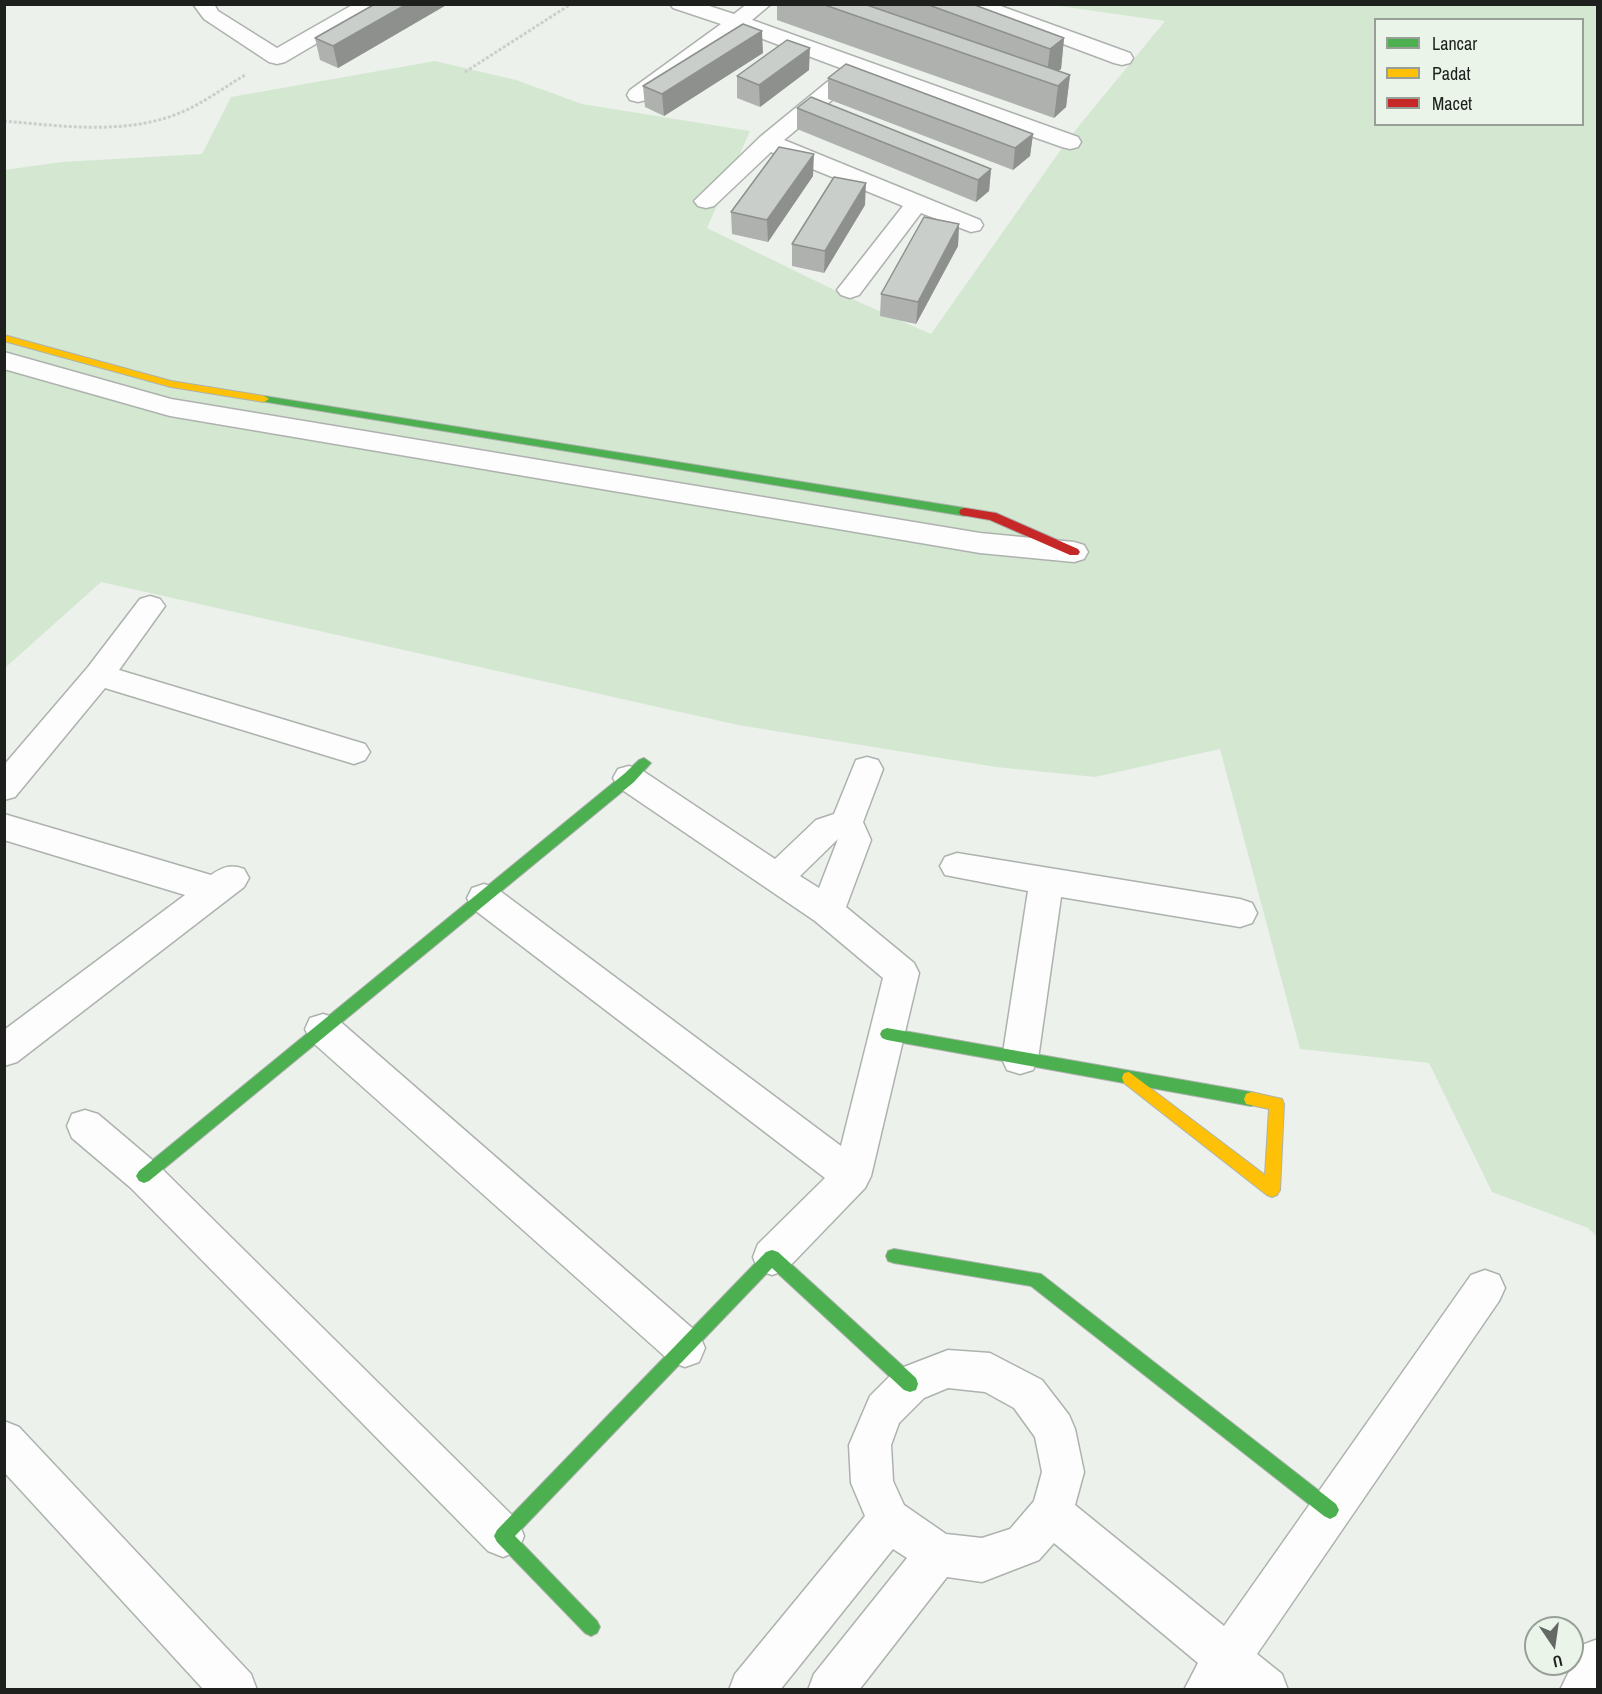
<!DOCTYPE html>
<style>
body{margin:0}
#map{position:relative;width:1602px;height:1694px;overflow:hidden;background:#ecf1ec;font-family:"Archivo Narrow",sans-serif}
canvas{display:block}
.frame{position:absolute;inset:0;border:6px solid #1d201c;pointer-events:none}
.legend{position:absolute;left:1374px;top:18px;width:210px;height:108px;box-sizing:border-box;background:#eaf4e9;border:2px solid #989f97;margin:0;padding:8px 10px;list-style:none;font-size:18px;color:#1d201c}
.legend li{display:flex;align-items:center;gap:12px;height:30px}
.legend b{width:30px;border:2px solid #989f97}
.north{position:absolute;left:1524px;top:1616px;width:60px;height:60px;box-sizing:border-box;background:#eaf4e9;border:2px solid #989f97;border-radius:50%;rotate:167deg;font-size:16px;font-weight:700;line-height:24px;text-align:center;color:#1d201c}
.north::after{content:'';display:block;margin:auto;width:21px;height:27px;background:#656965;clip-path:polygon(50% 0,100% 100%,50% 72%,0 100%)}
</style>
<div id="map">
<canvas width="1602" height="1694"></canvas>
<div class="frame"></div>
<ul class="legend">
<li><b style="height:8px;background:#4caf50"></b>Lancar</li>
<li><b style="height:8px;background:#ffc107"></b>Padat</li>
<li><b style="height:8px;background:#c62828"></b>Macet</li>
</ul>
<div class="north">U</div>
</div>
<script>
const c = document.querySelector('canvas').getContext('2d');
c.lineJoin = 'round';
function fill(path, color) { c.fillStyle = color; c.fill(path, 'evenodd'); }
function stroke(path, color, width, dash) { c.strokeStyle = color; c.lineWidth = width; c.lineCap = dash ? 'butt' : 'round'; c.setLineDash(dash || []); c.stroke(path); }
const green = new Path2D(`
 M1052,5H1597V1237L1588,1228L1492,1192L1429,1063L1300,1049L1220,749L1095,777L996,767L738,725L101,582L5,668L4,170L62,162L202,154L231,97L435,61L516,80L582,104L750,131L707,228L861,303L931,334L1069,138L1165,21ZM1376,20H1582V124H1376Z`);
const path = new Path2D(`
 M465,72L571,4
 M4,121C60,126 124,135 177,114C201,105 223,88 245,75`);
const street = new Path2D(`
 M193,4H214L218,11L277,48L354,4H380L377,8L285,62L277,64L269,62L204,19Z
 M670,4H703L734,14L747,4H771L752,20L1078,137L1081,142L1078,147L1070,149L1062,147L861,76L784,140L980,220L983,225L980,230L971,232L921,213L859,295L850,298L841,295L837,290L903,206L771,152L714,206L706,208L698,206L694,201L760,137L843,69L739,30L646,100L638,102L630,100L627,95L630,90L721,24L673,8Z
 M964,4H995L1130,53L1133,58L1130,63L1122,65L1114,63L967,8Z
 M4,352L171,399L980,533L1074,542L1084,545L1088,552L1084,559L1074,562L980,553L170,416L4,369Z
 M150,596L160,599L165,606L119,670L365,744L370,752L365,760L354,764L105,688L15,797L4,800V765L88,667L140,599Z
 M867,757L878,760L883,769L863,822L871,840L846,907L914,963L919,973L871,1176L865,1188L786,1270L772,1275L758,1270L753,1257L758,1244L825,1178L472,908L467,898L472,888L484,884L496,888L841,1146L883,978L815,921L618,787L613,778L618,769L629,766L640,769L775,859L816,820L834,814L856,760ZM838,839L819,888L800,876Z
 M4,814L211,875C223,867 230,864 244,869L249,878L244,887L17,1062L4,1066V1030L185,895L4,840Z
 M957,853L1240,899L1252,903L1257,913L1252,923L1240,927L1061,897L1038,1059L1033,1070L1020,1074L1007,1070L1002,1059L1028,891L945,875L940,866L945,857Z
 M323,1014L336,1018L699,1334L705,1348L699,1362L685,1367L671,1362L310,1040L305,1029L310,1018Z
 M85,1110L98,1114L157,1164L518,1521L524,1536L518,1551L503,1557L488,1551L131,1188L72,1138L67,1126L72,1114Z
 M1485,1270L1499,1275L1505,1288L1499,1301L1257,1654L1282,1674L1288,1690H1184L1198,1663L1054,1543L1039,1560L982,1582L947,1577L859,1690H808L814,1674L907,1558L893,1549L780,1690H729L735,1674L865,1516L851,1483L849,1445L870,1396L896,1370L948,1350L990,1353L1042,1380L1069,1415L1075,1429L1084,1472L1075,1505L1224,1626L1471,1275ZM948,1388L985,1392L1014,1408L1035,1437L1042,1472L1034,1501L1010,1529L982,1538L946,1534L904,1505L893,1481L891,1445L899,1423L924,1398Z
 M4,1421L19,1427L251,1674L257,1690H204L4,1472Z
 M1598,1639V1690H1560L1582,1645Z`);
const fast = new Path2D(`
 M264,396L965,508L971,512L965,516L260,401V397Z
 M644,758L651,763L634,782L149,1181L144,1183L139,1181L136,1176L139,1171L624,774L639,760Z
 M887,1028L1251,1092L1256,1094L1258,1099L1256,1104L1251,1106L887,1040L882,1038L880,1034L882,1030Z
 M894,1249L1041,1274L1336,1504L1339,1510L1336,1516L1330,1519L1324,1516L1031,1286L894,1263L888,1261L886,1256L888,1251Z
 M772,1250L778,1252L916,1378L918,1384L916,1390L910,1392L904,1390L772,1268L515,1536L597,1621L600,1627L597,1633L591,1636L585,1633L497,1542L494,1536L497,1530L766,1252Z`);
const slow = new Path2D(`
 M4,335L171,381L264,396L269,399L264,402L171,387L4,341Z
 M1129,1072L1265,1175L1269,1109L1246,1104L1244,1099L1246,1094L1251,1092L1282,1099L1284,1104L1280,1190L1277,1195L1272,1197L1267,1195L1124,1083L1122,1078L1124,1073Z`);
const jam = new Path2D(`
 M965,508L996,513L1078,549L1080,552L1078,555H1070L990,520L961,515L959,512L961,509Z`);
const wall = new Path2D(`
 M375,4H448L338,68L320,60L315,38Z
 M777,4H972L1064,38L1061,69L1058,71L1070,75L1066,107L1054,118L777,20Z
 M763,53L664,116L645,107L643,86Z
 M809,70L760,107L737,98V76Z
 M828,78L1033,134L1030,156L1013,170L828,99Z
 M797,108L991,169L989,191L976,202L797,129Z
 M813,176L768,242L732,234L731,212Z
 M865,205L824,273L792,266V244Z
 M959,224L958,246L916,324L880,316L881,294Z`);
const shadedWall = new Path2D(`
 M407,4H448L338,68L333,46Z
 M762,31L763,53L664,116L662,94Z
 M1064,38L1061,69L1046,81L1050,49Z
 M810,48L809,70L760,107L759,85Z
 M1070,75L1066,107L1054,118L1058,86Z
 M1033,134L1030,156L1013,170L1015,148Z
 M814,154L813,176L768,242L767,220Z
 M991,169L989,191L976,202L978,180Z
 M866,183L865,205L824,273L825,251Z
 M959,224L958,246L916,324L918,302Z`);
const building = new Path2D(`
 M375,4H407L333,46L315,38Z
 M822,4H864L1070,75L1058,86Z
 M926,4H972L1064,38L1050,49Z
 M743,24L762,31L662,94L643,86Z
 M787,40L810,48L759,85L737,76Z
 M846,64L1033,134L1015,148L828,78Z
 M811,97L991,169L978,180L797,108Z
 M779,147L814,154L767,220L731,212Z
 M834,177L866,183L825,251L792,244Z
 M924,217L959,224L918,302L881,294Z`);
fill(green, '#d4e8d1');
stroke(street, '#aeb2ae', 3);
stroke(fast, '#aeb2ae', 2);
stroke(slow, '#aeb2ae', 2);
stroke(jam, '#aeb2ae', 2);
stroke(path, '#cccecc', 3, [3, 2]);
fill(street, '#fcfdfc');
fill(fast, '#4caf50');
fill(slow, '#ffc107');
fill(jam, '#c62828');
fill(wall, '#aeb1ae');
fill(shadedWall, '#8d908d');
fill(building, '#caceca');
stroke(building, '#8d908d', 1.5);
</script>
